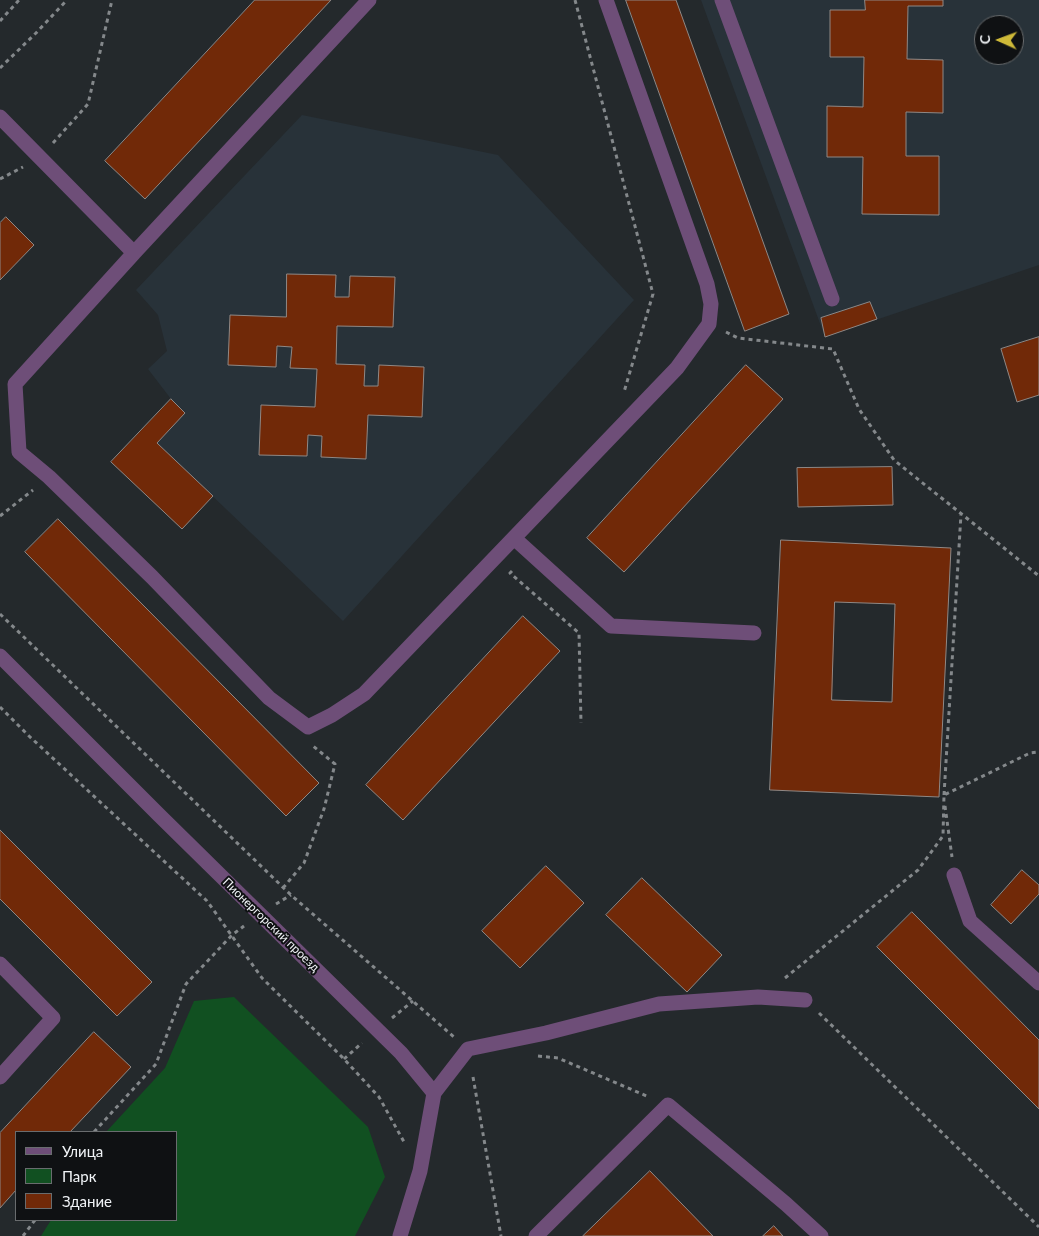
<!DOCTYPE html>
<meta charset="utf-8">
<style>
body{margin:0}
#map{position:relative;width:1039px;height:1236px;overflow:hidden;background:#24292c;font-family:Lato,sans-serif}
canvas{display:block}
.legend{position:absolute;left:15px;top:1131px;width:162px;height:90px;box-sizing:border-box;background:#0f1113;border:1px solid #696c6e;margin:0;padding:6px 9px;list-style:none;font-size:15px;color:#f1f4f7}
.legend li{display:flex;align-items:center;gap:10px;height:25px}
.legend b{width:25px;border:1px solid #696c6e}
.north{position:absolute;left:974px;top:15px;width:50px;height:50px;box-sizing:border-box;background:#0f1113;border:1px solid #696c6e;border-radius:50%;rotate:272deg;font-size:14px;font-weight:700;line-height:20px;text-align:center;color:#f1f4f7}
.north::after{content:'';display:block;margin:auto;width:18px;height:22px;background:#ceb938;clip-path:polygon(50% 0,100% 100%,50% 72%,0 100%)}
</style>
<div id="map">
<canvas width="1039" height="1236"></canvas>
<ul class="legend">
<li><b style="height:6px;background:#6e4e78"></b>Улица</li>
<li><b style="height:14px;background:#115021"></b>Парк</li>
<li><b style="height:14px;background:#712908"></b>Здание</li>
</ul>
<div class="north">С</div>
</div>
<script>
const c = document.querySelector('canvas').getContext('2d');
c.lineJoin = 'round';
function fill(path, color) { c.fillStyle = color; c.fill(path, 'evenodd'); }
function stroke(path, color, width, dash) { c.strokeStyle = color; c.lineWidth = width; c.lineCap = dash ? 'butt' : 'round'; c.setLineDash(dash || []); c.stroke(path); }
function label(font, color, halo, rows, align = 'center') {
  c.font = font + ' Lato,sans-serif'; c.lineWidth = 4; c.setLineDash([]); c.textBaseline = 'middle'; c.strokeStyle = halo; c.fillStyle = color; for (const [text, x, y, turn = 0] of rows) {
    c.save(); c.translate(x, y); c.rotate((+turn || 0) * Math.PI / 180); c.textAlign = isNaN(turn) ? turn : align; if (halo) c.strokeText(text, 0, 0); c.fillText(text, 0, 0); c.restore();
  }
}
const built = new Path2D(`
 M701,0H1039V265L825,337ZM984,25H1014V55H984Z
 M302,115L498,155L634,300L343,621L157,443L185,412L171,399L148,369L167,351L158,315L136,290Z`);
const green = new Path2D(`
 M234,997L368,1127L385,1177L355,1236H41L51,1220H176V1132H106L165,1068L194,1001Z`);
const building = new Path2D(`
 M255,0H331L145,199L105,161Z
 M626,0H676L789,314L745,331Z
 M865,0H943V6H908L907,59L943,60V113L906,112V156H939V215L862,214L863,157H827V106L863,107L864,57H830V10H865Z
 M6,217L34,245L0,280V223Z
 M287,274L336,275L335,297H349L350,276L395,277L393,327L337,326L336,364L365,365L364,386H378L379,365L424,367L422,417L368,415L366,459L321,457L322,436L308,435L307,456L259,455L261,405L315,407L317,369L290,368L292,347L277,346L276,367L228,365L230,315L286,317Z
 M870,302L877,319L825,337L821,318Z
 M1039,337V395L1017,402L1001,349Z
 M746,365L783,399L624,572L587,538Z
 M171,399L185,413L157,443L213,496L182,529L111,462Z
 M892,467L893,505L798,507L797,468Z
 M58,519L319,783L286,816L25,552Z
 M781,540L951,548L939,797L770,790ZM835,602L895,604L892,702L832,700Z
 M523,616L560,651L403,820L366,785Z
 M0,830L152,982L117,1016L0,899Z
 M546,866L584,903L520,968L482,931Z
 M1022,870L1039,885V894L1011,924L991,905Z
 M642,878L722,955L687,992L606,915Z
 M912,912L1039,1040V1109L877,947Z
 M94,1032L131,1067L70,1132H16V1190L0,1208V1133Z
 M650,1171L713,1236H583Z
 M774,1226L783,1236H763Z`);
const path = new Path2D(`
 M575,0L653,294L624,392
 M0,21L19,0
 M0,68L36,33L67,0
 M53,143L88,104L112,0
 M0,179L23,167
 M726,332L738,338L833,349L859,409L894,460L1039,576
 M0,516L33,490
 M512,571L510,573L579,633L581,723
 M0,614L291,895L454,1037
 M0,707L29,736L207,901L262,978L344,1059L379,1097L404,1142
 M944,795L961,514
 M945,806L952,857
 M283,888L304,863L324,809L335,764L313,746
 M276,904L291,895
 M785,978L918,870L943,836L944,795L1030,753L1039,752
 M819,1013L1039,1227
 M392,1018L413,1001
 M538,1056L558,1058L649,1097
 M344,1059L362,1043
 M473,1077L501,1236
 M94,1132L156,1064L186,984L232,935L244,926
 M23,1236L35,1220`);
const minor = new Path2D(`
 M722,0L832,299
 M0,117L134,253L369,0
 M134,253L15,384L19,452L49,477L152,577L269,698L308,727L332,715L364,694L677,368L709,324L711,304L707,284L606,0
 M514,538L611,626L754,633
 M0,656L159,815L401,1053L434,1093L420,1171L400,1236
 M954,875L970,921L1039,983
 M0,964L53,1018L0,1077
 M434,1093L468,1049L546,1033L659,1004L758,997L805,1000
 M536,1236L668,1105L786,1204L821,1236`);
const streetNames = [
 ["Пионергорский проезд",271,925,44]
];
fill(built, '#283239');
fill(green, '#115021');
fill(building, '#712908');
stroke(building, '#8f8885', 1);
stroke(path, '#84888b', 3, [4, 4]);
stroke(minor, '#6e4e78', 15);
label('12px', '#f1f4f7', '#0f1113', streetNames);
</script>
